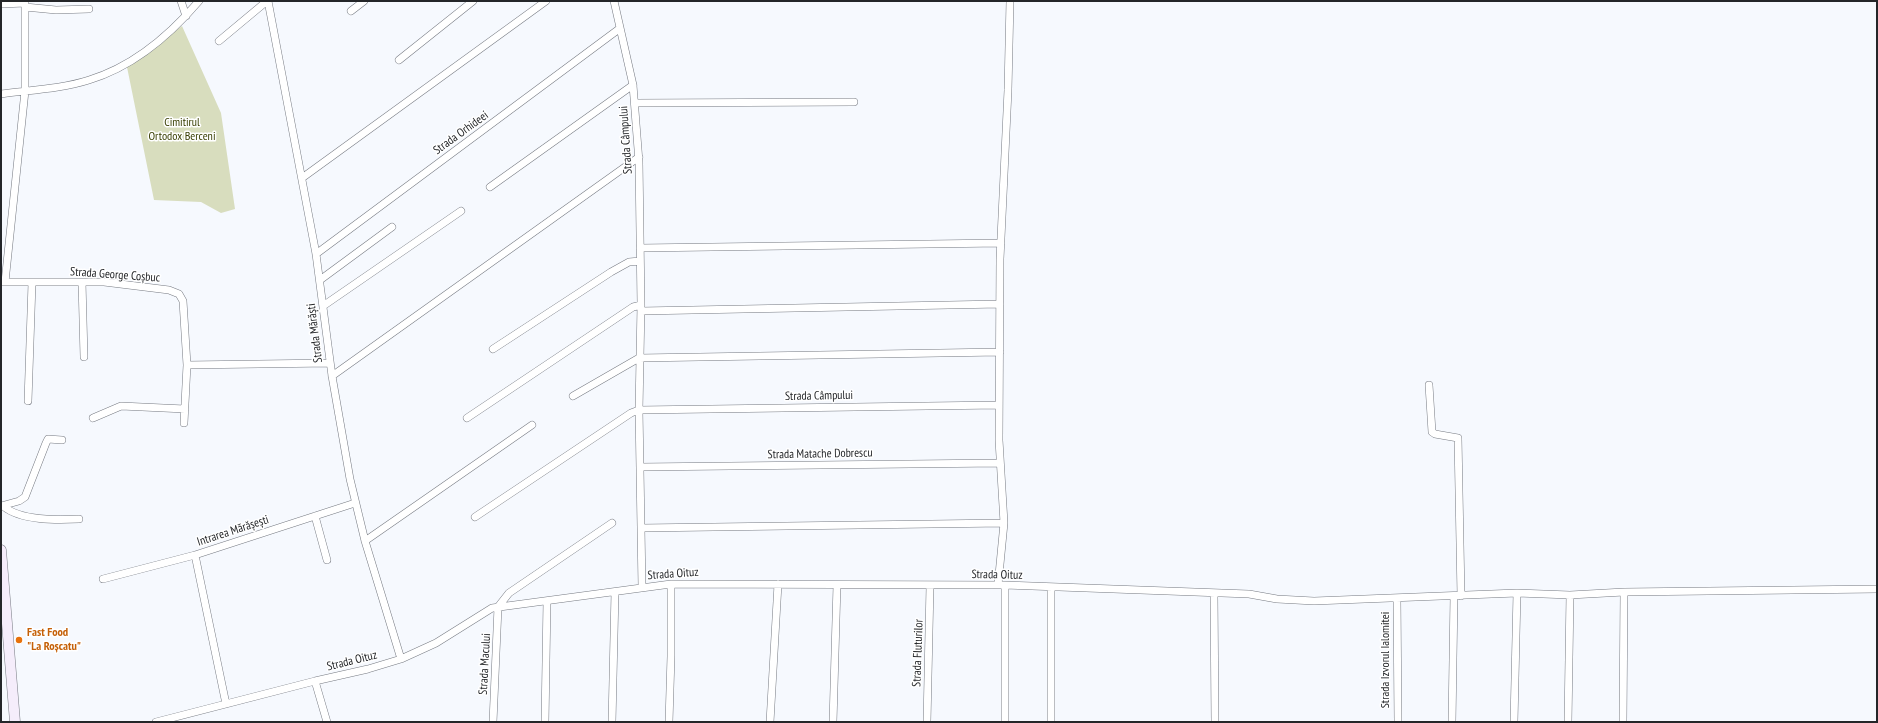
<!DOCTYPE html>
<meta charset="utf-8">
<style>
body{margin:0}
#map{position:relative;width:1878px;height:723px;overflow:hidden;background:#f6f9fe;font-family:"PT Sans Narrow",sans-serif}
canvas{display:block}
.frame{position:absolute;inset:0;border:2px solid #242629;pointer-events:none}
</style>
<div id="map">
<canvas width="1878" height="723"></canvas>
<div class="frame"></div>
</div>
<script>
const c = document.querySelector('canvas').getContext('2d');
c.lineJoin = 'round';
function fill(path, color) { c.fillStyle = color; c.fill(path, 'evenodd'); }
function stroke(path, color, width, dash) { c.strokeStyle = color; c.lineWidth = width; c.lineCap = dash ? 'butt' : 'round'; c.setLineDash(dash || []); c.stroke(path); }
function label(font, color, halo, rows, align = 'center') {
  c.font = font + ' "PT Sans Narrow",sans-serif'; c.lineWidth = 3; c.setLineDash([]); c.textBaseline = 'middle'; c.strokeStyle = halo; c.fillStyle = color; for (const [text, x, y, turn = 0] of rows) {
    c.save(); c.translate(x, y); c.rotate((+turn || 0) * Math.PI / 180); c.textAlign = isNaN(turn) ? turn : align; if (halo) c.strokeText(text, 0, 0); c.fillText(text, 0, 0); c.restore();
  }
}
const green = new Path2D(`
 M182,26L221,113L235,209L221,213L201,202L154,200L127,67Z`);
const minor = new Path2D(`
 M181,1L186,16
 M268,1L316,254L332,376L350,479L365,541L401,659
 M614,1L633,85L639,162L641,305L639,410L642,587
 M1,4L25,3
 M25,7L56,10L89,9
 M351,11L364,1
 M219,41L267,1
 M399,60L473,1
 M1,94C30,90 61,89 89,80C132,67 170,35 199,1
 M635,103L854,102
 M302,178L546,1
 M490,187L633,85
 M640,248L1001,243
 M316,254L619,29
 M320,280L392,227
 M1,282H104L169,290L179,294L183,301L187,365L184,423
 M5,282L25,91V1
 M82,282L84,357
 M323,306L461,211
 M641,311L1000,304
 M493,349L611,272L629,262L640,261
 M187,365L330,363
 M332,376L639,157
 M1429,385L1432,432L1435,434L1458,438L1461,596
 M573,396L639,358L1000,352
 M28,401L32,283
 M93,418L121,406L185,409
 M467,418L633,307L641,305
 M640,467L1000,463
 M1,506L19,501L25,497L46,443L48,439L62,440
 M3,506C21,521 57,520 79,519
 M315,516L327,560
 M475,517L631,413L639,410L999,405
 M641,528L1004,523
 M365,541L532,425
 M195,555L226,704
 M103,579L195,555L355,503
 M998,585L1004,523L999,440L1000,259L1008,90L1010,1
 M1005,585V722
 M1051,587V722
 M1214,594L1215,722
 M1397,598L1398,722
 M315,681L327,722
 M156,722L315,681L368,669L401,659L436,643L492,608L671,584L1005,585L1249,594L1277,599L1314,601L1517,593L1570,595L1624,592L1877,589
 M493,722L498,607L509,593L612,523
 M545,722L547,601
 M612,722L615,592
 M669,722L671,656V584
 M770,722L778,584
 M833,722L837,585
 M927,722L930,586
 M1452,722L1454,596
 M1514,722L1517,593
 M1568,722L1570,595
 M1623,722L1624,592`);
const secondary = new Path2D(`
 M1,550L15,722`);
const markers = [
 [19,640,4,"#e8710a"]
];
const parkNames = [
 ["Cimitirul",182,123],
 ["Ortodox Berceni",182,137]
];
const streetNames = [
 ["Strada Orhideei",461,133,-36],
 ["Strada Câmpului",626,140,-94],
 ["Strada George Coșbuc",115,275,4],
 ["Strada Mărăști",315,333,-97],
 ["Strada Câmpului",819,396,-1],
 ["Strada Matache Dobrescu",820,454,-1],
 ["Intrarea Mărășești",233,531,-18],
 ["Strada Oituz",673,574,-4],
 ["Strada Oituz",997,575,1],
 ["Strada Fluturilor",918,653,-88],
 ["Strada Izvorul Ialomitei",1386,660,-90],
 ["Strada Oituz",352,661,-14],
 ["Strada Macului",485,664,-87]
];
const foodNames = [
 ["Fast Food",27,633],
 ["\"La Roșcatu\"",27,647]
];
fill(green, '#d8ddbe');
stroke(minor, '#767a82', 8);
stroke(secondary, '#767a82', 11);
stroke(minor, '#fff', 7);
stroke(secondary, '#f5edfb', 10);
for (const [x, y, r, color] of markers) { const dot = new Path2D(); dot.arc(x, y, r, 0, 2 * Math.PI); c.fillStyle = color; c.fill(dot); stroke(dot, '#fff', 1.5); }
label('12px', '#383e02', '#fff', parkNames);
label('12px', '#242629', '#fff', streetNames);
label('bold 12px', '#c56008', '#fff', foodNames, 'left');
</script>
